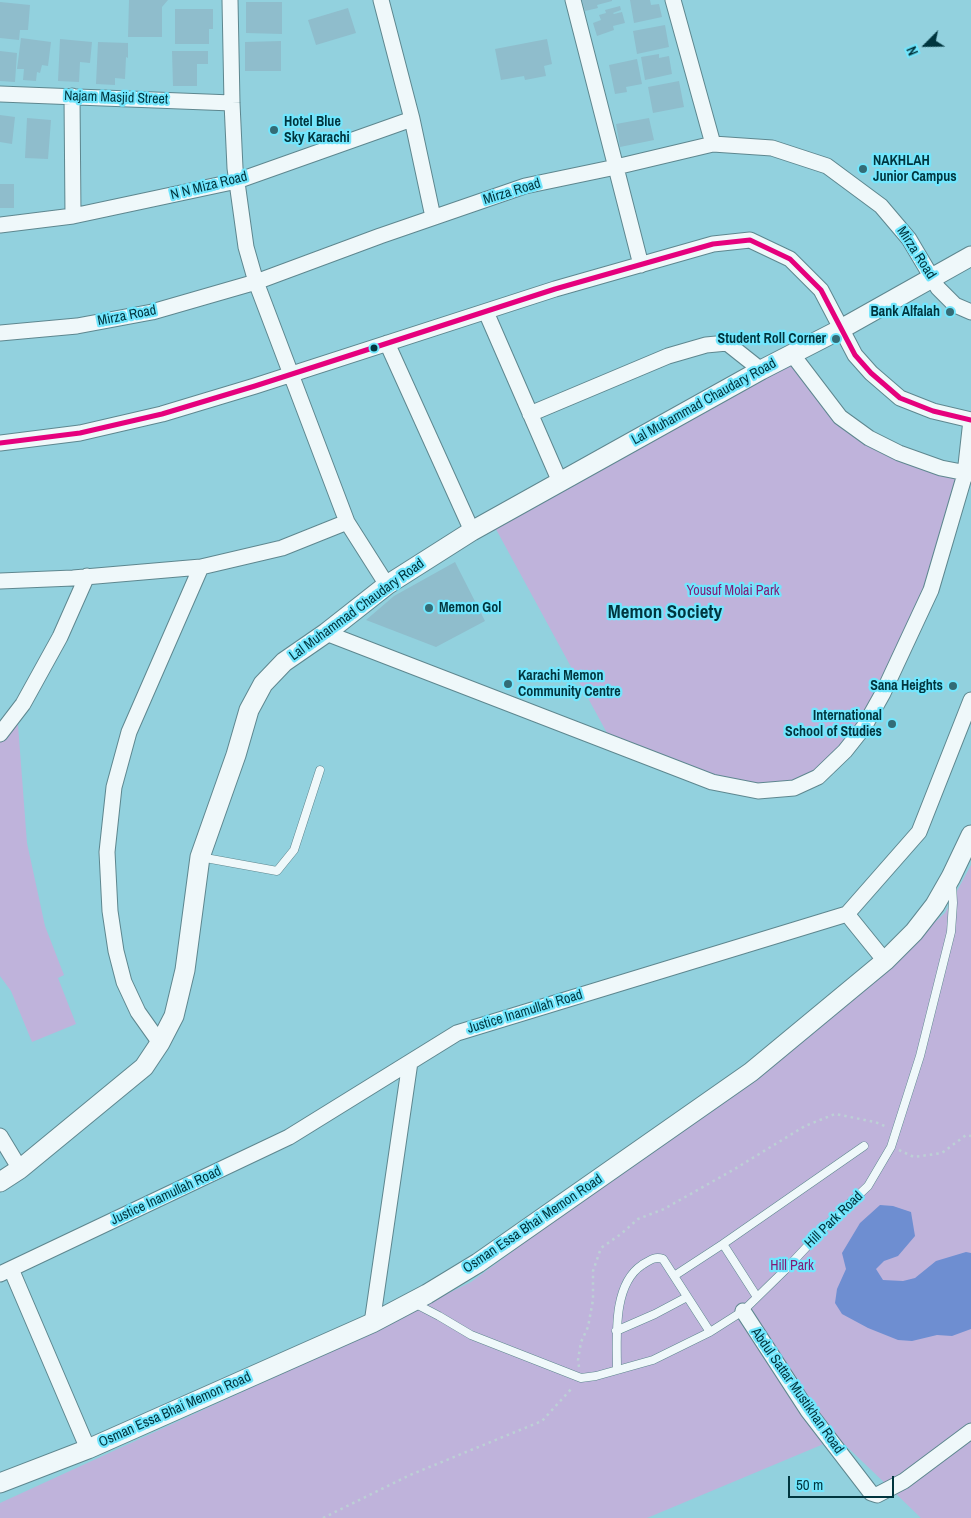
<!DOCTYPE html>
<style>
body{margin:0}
#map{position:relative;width:971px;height:1518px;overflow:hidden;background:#92d1de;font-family:"Archivo Narrow",sans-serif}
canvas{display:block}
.north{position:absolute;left:901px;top:20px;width:50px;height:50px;-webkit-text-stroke:4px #72e6fd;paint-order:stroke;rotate:247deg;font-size:14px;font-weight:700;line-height:20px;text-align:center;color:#00353e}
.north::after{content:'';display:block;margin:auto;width:18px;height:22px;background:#00353e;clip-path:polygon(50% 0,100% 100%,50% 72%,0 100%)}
.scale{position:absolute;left:788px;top:1476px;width:106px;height:22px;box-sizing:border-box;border:2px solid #00353e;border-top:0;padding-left:6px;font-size:15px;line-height:18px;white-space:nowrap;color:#00353e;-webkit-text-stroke:4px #72e6fd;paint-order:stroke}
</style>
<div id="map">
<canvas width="971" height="1518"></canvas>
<div class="north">N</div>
<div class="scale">50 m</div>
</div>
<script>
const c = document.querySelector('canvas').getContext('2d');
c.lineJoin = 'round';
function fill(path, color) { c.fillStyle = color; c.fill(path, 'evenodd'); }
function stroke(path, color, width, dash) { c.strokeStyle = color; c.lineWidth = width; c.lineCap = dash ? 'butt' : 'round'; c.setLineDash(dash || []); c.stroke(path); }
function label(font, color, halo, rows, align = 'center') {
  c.font = font + ' "Archivo Narrow",sans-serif'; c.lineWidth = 4.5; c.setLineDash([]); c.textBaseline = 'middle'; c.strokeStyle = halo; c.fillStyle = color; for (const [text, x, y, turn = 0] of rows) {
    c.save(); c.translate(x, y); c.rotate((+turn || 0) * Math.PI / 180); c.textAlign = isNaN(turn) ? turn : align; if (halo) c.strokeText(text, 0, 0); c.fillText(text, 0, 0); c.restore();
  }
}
const green = new Path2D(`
 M793,354L869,438L965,474L931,590L883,693L818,777L758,791L613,744L491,520Z
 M17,712L27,843L45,926L64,975L58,978L76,1024L32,1042L11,991L0,976V734Z
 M971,865V1518H921L838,1438L647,1518H0V1503L338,1348L471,1282L814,1029L945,913Z`);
const water = new Path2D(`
 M880,1205L893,1206L911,1212L915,1236L898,1256L884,1261L876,1269L883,1280L903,1281L915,1278L936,1261L966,1252L971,1253V1329L952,1336L937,1335L912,1341L898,1340L868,1328L842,1314L835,1303L837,1289L846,1269L842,1253L860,1223Z`);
const building = new Path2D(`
 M129,0H168L162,7V37H128Z
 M582,0H612V1L597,5L598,8L585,11Z
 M630,0H650L651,5L659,4L662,17L634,23Z
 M0,2L30,5L28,30H20L19,40L0,38Z
 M246,2H282V34L246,33Z
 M620,6L621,10L613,13L614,14L622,12L625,23L613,26L614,30L597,36L593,23L601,20L599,15L606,13L605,10Z
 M348,8L356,33L316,45L308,20Z
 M175,9H213V29H209V44H175Z
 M665,25L669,47L637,54L633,31Z
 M21,38L51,42L48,66L42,65L40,73L37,72L36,81L23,80L24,69H17Z
 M60,39L92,42L90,63L80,62L79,82L58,81Z
 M547,39L552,64L544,66L546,76L525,80L524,76L501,80L495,49Z
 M281,41V71H245V42Z
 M98,42L128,43V58L126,57L125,79L115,78V85L96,84Z
 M0,51L17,53L15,82L0,81Z
 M172,51H208V64H197V86H173Z
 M659,54V58L669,56L672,74L645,80L641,57Z
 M637,59L642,84L626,87L627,92L615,94L609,65Z
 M679,81L684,107L653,113L648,87Z
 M0,115L15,117L12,144L0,142Z
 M27,118L51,120L48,159L25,158Z
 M649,118L654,140L620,147L616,124Z
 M0,184H14V208H0Z
 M455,562L485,621L436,647L366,620L394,596Z`);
const path = new Path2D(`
 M899,1150L914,1157L942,1153L966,1135L971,1136
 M579,1367L578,1360L581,1342L588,1327L593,1300V1271L601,1248L621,1234L638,1219L664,1209L733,1170L805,1126L835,1114L875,1122L887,1127
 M323,1518L410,1475L542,1421L573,1387`);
const service = new Path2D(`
 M200,857L277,871L294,850L320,770
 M723,1244L757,1297
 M674,1276L723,1244L864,1146
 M414,1303L439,1316L471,1335L581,1378L596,1376L653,1360L710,1332L743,1311L785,1270L829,1223L868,1186L891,1147L920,1056L951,932L953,903L952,884
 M616,1331L655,1314L687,1297
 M617,1370C617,1338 612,1285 642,1265C650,1260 655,1256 663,1259L710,1332`);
const minor = new Path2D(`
 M230,0L232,103L235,168L246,247L256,282L347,522L387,585
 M381,0L412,119L433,217
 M573,0L641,265
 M673,0L713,144
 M0,94L232,103
 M72,96L73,216
 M0,225L73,216L237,181L412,119
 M486,312L560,482
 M0,333L77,326L152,312L256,282L380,236L525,186L616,167L713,144L772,148L827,166L881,206L909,239L938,288L955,305L971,312
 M387,343L472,531
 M792,354L840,417L869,438L899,453L941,468L971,474
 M530,414L668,356L706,345L727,343L761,370
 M0,443L80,433L162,414L255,386L555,289L713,244L750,240L790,259L821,290L855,355L871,373L900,398L933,411L971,420
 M0,581L73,578L201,567L282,548L347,522
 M326,633L712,782L758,791L794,788L818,777L845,751L864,727L883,693L931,590L965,474L971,420
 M0,734L23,704L60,637L87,576
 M847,914L885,961
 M160,1043L138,1012L124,982L116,951L110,911L107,852L114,787L129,732L201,567
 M0,1136L20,1169
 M11,1269L88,1449
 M0,1274L289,1137L457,1033L847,914L919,832L971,700
 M743,1311L808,1411L871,1493L877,1495L904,1481L971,1431
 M372,1323L410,1062`);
const tertiary = new Path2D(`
 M0,1182L20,1169L144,1067L160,1043L174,1016L185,970L200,857L236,755L249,710L263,684L284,662L326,633L387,585L472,531L761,370L841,329L971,256
 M0,1483L88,1449L372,1323L427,1294L478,1263L751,1072L885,961L914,932L935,905L951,877L971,835`);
const bus1 = new Path2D(`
 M0,443L80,433L162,414L255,386L555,289L713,244L750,240L790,259L821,290L855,355L871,373L900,398L933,411L971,420`);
const markers = [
 [274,130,5,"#336c76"],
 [863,169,5,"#336c76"],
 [950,312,5,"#336c76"],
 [836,339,5,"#336c76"],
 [374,348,4.5,"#00353e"],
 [429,608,5,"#336c76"],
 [508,684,5,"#336c76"],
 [953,686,5,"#336c76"],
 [892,724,5,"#336c76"]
];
const streetNames = [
 ["Najam Masjid Street",116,98,2],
 ["N N Miza Road",209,186,-14],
 ["Mirza Road",512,192,-17],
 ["Mirza Road",916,253,57],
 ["Mirza Road",127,316,-11],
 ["Lal Muhammad Chaudary Road",704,402,-29],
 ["Lal Muhammad Chaudary Road",357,610,-36],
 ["Justice Inamullah Road",525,1012,-17],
 ["Justice Inamullah Road",166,1196,-25],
 ["Hill Park Road",834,1220,-44],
 ["Osman Essa Bhai Memon Road",533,1224,-34],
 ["Abdul Sattar Mustikhan Road",797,1391,55],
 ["Osman Essa Bhai Memon Road",175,1410,-24]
];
const poiNames = [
 ["Hotel Blue",284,122],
 ["Sky Karachi",284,138],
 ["NAKHLAH",873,161],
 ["Junior Campus",873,177],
 ["Bank Alfalah",940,312,"right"],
 ["Student Roll Corner",826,339,"right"],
 ["Memon Gol",439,608],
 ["Karachi Memon",518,676],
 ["Community Centre",518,692],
 ["Sana Heights",943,686,"right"],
 ["International",882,716,"right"],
 ["School of Studies",882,732,"right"]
];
const parkNames = [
 ["Yousuf Molai Park",733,591],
 ["Hill Park",792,1266]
];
const districtNames = [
 ["Memon Society",665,613]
];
fill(green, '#bfb3db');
fill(water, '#6e8ed1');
fill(building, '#8fbdcc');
stroke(service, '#5e878f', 9);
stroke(minor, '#5e878f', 17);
stroke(tertiary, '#5e878f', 21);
stroke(path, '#bcd0d5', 2.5, [2.5, 4]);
stroke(service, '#eff8fa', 8);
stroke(minor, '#eff8fa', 15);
stroke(tertiary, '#eff8fa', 19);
stroke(bus1, '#e5007d', 5);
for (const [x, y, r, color] of markers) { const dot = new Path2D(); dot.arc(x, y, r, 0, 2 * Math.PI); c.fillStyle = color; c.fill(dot); stroke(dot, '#72e6fd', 2); }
label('14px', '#00353e', '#72e6fd', streetNames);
label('bold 14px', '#00353e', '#72e6fd', poiNames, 'left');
label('14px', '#811c77', '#72e6fd', parkNames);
label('bold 19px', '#00353e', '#72e6fd', districtNames);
</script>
